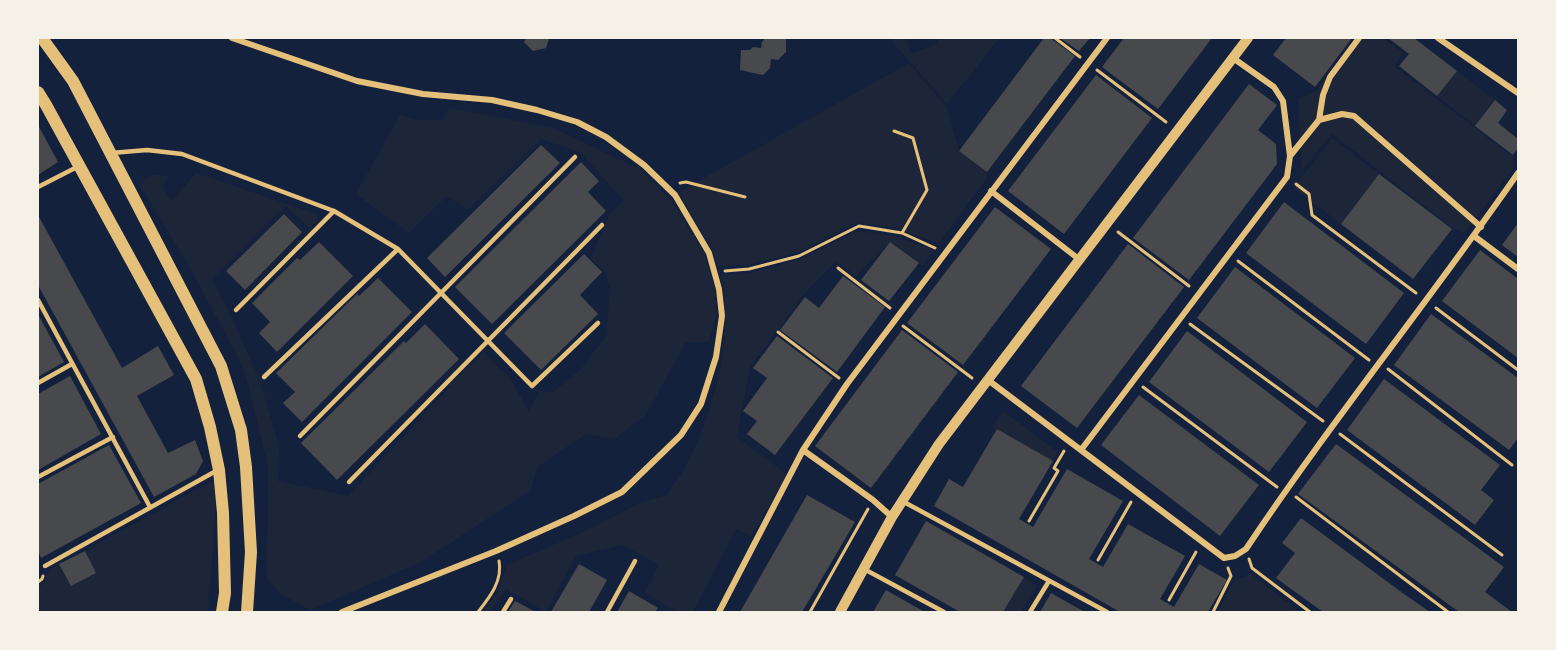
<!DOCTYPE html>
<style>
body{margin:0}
#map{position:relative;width:1556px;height:650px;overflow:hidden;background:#14213d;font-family:Signika,sans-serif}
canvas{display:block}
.frame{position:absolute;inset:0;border:39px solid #f6f1e7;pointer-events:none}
</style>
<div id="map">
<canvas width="1556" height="650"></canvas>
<div class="frame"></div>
</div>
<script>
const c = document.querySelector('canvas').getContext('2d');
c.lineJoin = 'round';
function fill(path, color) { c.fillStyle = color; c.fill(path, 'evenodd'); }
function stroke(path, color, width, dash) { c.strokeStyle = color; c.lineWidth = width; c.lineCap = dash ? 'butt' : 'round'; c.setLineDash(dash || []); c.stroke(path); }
const green = new Path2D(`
 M891,38H906L912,53L938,44L936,38L939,40L947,38H1000L947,104L893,43Z
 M1358,38H1384L1403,53L1394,66L1514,158L1513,168L1465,233L1457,231L1332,134L1302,171L1298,99L1316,91Z
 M909,63L947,107L959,151L987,172L986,179L939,243L898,229L857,222L799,252L747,265L717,266L713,253L679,192Z
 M1457,71L1495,100L1475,126L1437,96Z
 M449,108L551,127L640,169L670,199L704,252L715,290L716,314L709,342H686L646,415L615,439L586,434L537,467L531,490L421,562L310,610L279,593L267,578L268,466L247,380L239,359L190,268L141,187C145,173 157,173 168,177L163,186L171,202L196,173L317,214L318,219L310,228L285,206L212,279L229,312L258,376L279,445L278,481L348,496L448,389L449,385L483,352L509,377L529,411L539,391L553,392L580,370L606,336L610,288L605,271L591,259L609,214L624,201L580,152L541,139L468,210L447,196L409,233L356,194L400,115L417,120H442Z
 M1332,138L1379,174L1341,224L1294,188Z
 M859,231L895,236L934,250L922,266L890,242L856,276L836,261L804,294L750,367L737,437L787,474L751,537L736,529L693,612H678L645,593L659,565L623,545L576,556L546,612L506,589L490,612H482L498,592L507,565L590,529L639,503L667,495C674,484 683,472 689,460C715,407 735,332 721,275L749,273L801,259Z
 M1003,411L1058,452L1053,461L992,427Z
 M214,480L215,517L208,612H38V586L44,584L49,569L59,564L71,586L96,573L85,551Z
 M1251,574L1299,612H1218L1235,580Z
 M1024,577L1037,585L1021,612H1003Z`);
const building = new Path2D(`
 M526,38H549L546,48L533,51L524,42Z
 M765,38H784L786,39V52L778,60L771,59L770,68L763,75L740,70L741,50H750L753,47L761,48L762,42Z
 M1044,38H1050L1075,56L987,172L959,151Z
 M1060,38H1090L1079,51Z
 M1124,38H1212L1158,109L1102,67Z
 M1286,38H1352L1315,87L1273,55Z
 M1388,38H1414L1457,71L1437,96L1399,66L1409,54Z
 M1096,75L1152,118L1064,234L1008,191Z
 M1249,84L1277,105L1258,130L1276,144L1277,164L1189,280L1133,238Z
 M1495,100L1507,110L1498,123L1518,139V148L1513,155L1475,126Z
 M38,125L58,162L38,175Z
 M541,145L560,163L445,277L427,258Z
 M581,162L599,181L588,192L606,211L492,324L455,287Z
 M1379,174L1452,229L1413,279L1341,224Z
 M1284,202L1404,293L1366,344L1246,253Z
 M995,207L1051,249L963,365L907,323Z
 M284,214L302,232L245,290L226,271Z
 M38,215L122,368L158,346L174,375L137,396L168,453L195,440L203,461L196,474L154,497L38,285Z
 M1518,223V257L1502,245Z
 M319,242L353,276L277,352L259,333L270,322L252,303L297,258L300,260Z
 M890,242L919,263L889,301L861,280Z
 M1128,244L1184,287L1077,428L1021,386Z
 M1480,250L1518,279V358L1442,301Z
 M584,254L602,272L580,295L598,314L541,370L504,333Z
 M1235,267L1355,358L1317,408L1197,318Z
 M843,276L885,307L837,372L780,330L805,297L819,308Z
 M378,278L412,312L302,422L283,403L295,392L276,373L357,294L359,296Z
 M38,314L64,362L38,377Z
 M1431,314L1518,378V438L1509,450L1394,365Z
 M425,324L459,359L337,480L301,443L404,341L406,343Z
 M902,330L958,372L871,488L815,446Z
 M1187,331L1307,422L1269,472L1149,382Z
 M777,336L833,378L775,455L747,434L757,421L743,411L767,378L753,368Z
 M70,376L101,434L38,470V394Z
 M1384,379L1500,465L1481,490L1494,500L1475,525L1347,430Z
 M1139,395L1259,485L1220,536L1101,445Z
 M997,429L1053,461L1019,519L1033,527L1067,469L1123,501L1089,559L1103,567L1128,524L1185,556L1160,599L1174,607L1199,564L1227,580L1208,612H1120L934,506L949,479L963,487Z
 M1336,444L1504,567L1485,592L1512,612H1459L1298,494Z
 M109,445L141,503L41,558L38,551V484Z
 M807,495L855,522L831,563L802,612H740Z
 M1301,518L1404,594L1430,612H1323L1276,578L1295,553L1282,543Z
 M926,521L1024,577L1003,612H960L895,575Z
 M85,551L96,573L71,586L59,564Z
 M579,564L607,580L589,612H551Z
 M886,590L914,606L925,612H873Z
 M629,591L658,608L655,612H617Z
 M1051,593L1065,601L1085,612H1040Z
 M515,601L536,612H508Z`);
const path = new Path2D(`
 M1055,38L1080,57
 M1097,70L1166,122
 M894,131L913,138L927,190L902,233L935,248
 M680,183L686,182L745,197
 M1296,184L1309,194L1312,215L1416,293
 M1118,232L1189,286
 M1238,261L1369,360
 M838,268L890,308
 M725,271L749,269L799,256L859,226L902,233
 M1436,308L1518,370
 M1190,324L1323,421
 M903,326L972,378
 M778,332L839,378
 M1388,369L1512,465
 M1143,387L1277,487
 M1340,434L1502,555
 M1296,497L1448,612
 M1029,521L1058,471L1054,468L1064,451
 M1249,559L1252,568L1310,612
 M1098,560L1131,502
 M38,582L42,579L43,576
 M1169,600L1196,552
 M478,612C489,598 503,581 499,561
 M810,612L868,509
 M1213,612L1231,576L1228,568`);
const service = new Path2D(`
 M111,153L147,150L182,154L334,211L398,249L532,386L598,323
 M38,187L79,166
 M38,300L150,507
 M236,310L334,211
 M264,377L398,249
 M38,383L72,364
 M300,436L575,157
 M38,477L113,437
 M349,482L602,225
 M904,502L1107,612
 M45,566L216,471
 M864,569L944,612
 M503,612L511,599
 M607,612L635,561
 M1030,612L1049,581`);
const minor = new Path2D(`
 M232,38L357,81L423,94L492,100L537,110L577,122L606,137L644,165L675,195L709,253L719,289L722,316L716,357L701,404L681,435L622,492L574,516L496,551L342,612
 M1438,38L1518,93
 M1319,120L1342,114L1354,116L1481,227
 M1290,156L1319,120L1323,95L1330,77L1359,38
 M991,191L1080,260
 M1474,236L1518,269
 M988,380L1224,558L1235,556L1246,549C1332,420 1430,300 1518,173
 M803,450L873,500L892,517
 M1081,450L1287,177L1290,156L1283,101L1274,87L1233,58
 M719,612L803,450L847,384L1107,38`);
const tertiary = new Path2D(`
 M840,612L892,517L939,444L1248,38`);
const secondary = new Path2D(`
 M42,38L73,81L221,366L241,430L246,467L251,552L247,612
 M38,92L46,105L196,379L210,427L219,470L223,513L225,593L222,612`);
fill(green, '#1d2539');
fill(building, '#48494c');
stroke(path, '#e5c07b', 3);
stroke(service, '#e5c07b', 4.5);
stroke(minor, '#e5c07b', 6);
stroke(tertiary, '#e5c07b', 10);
stroke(secondary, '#e5c07b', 12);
</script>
